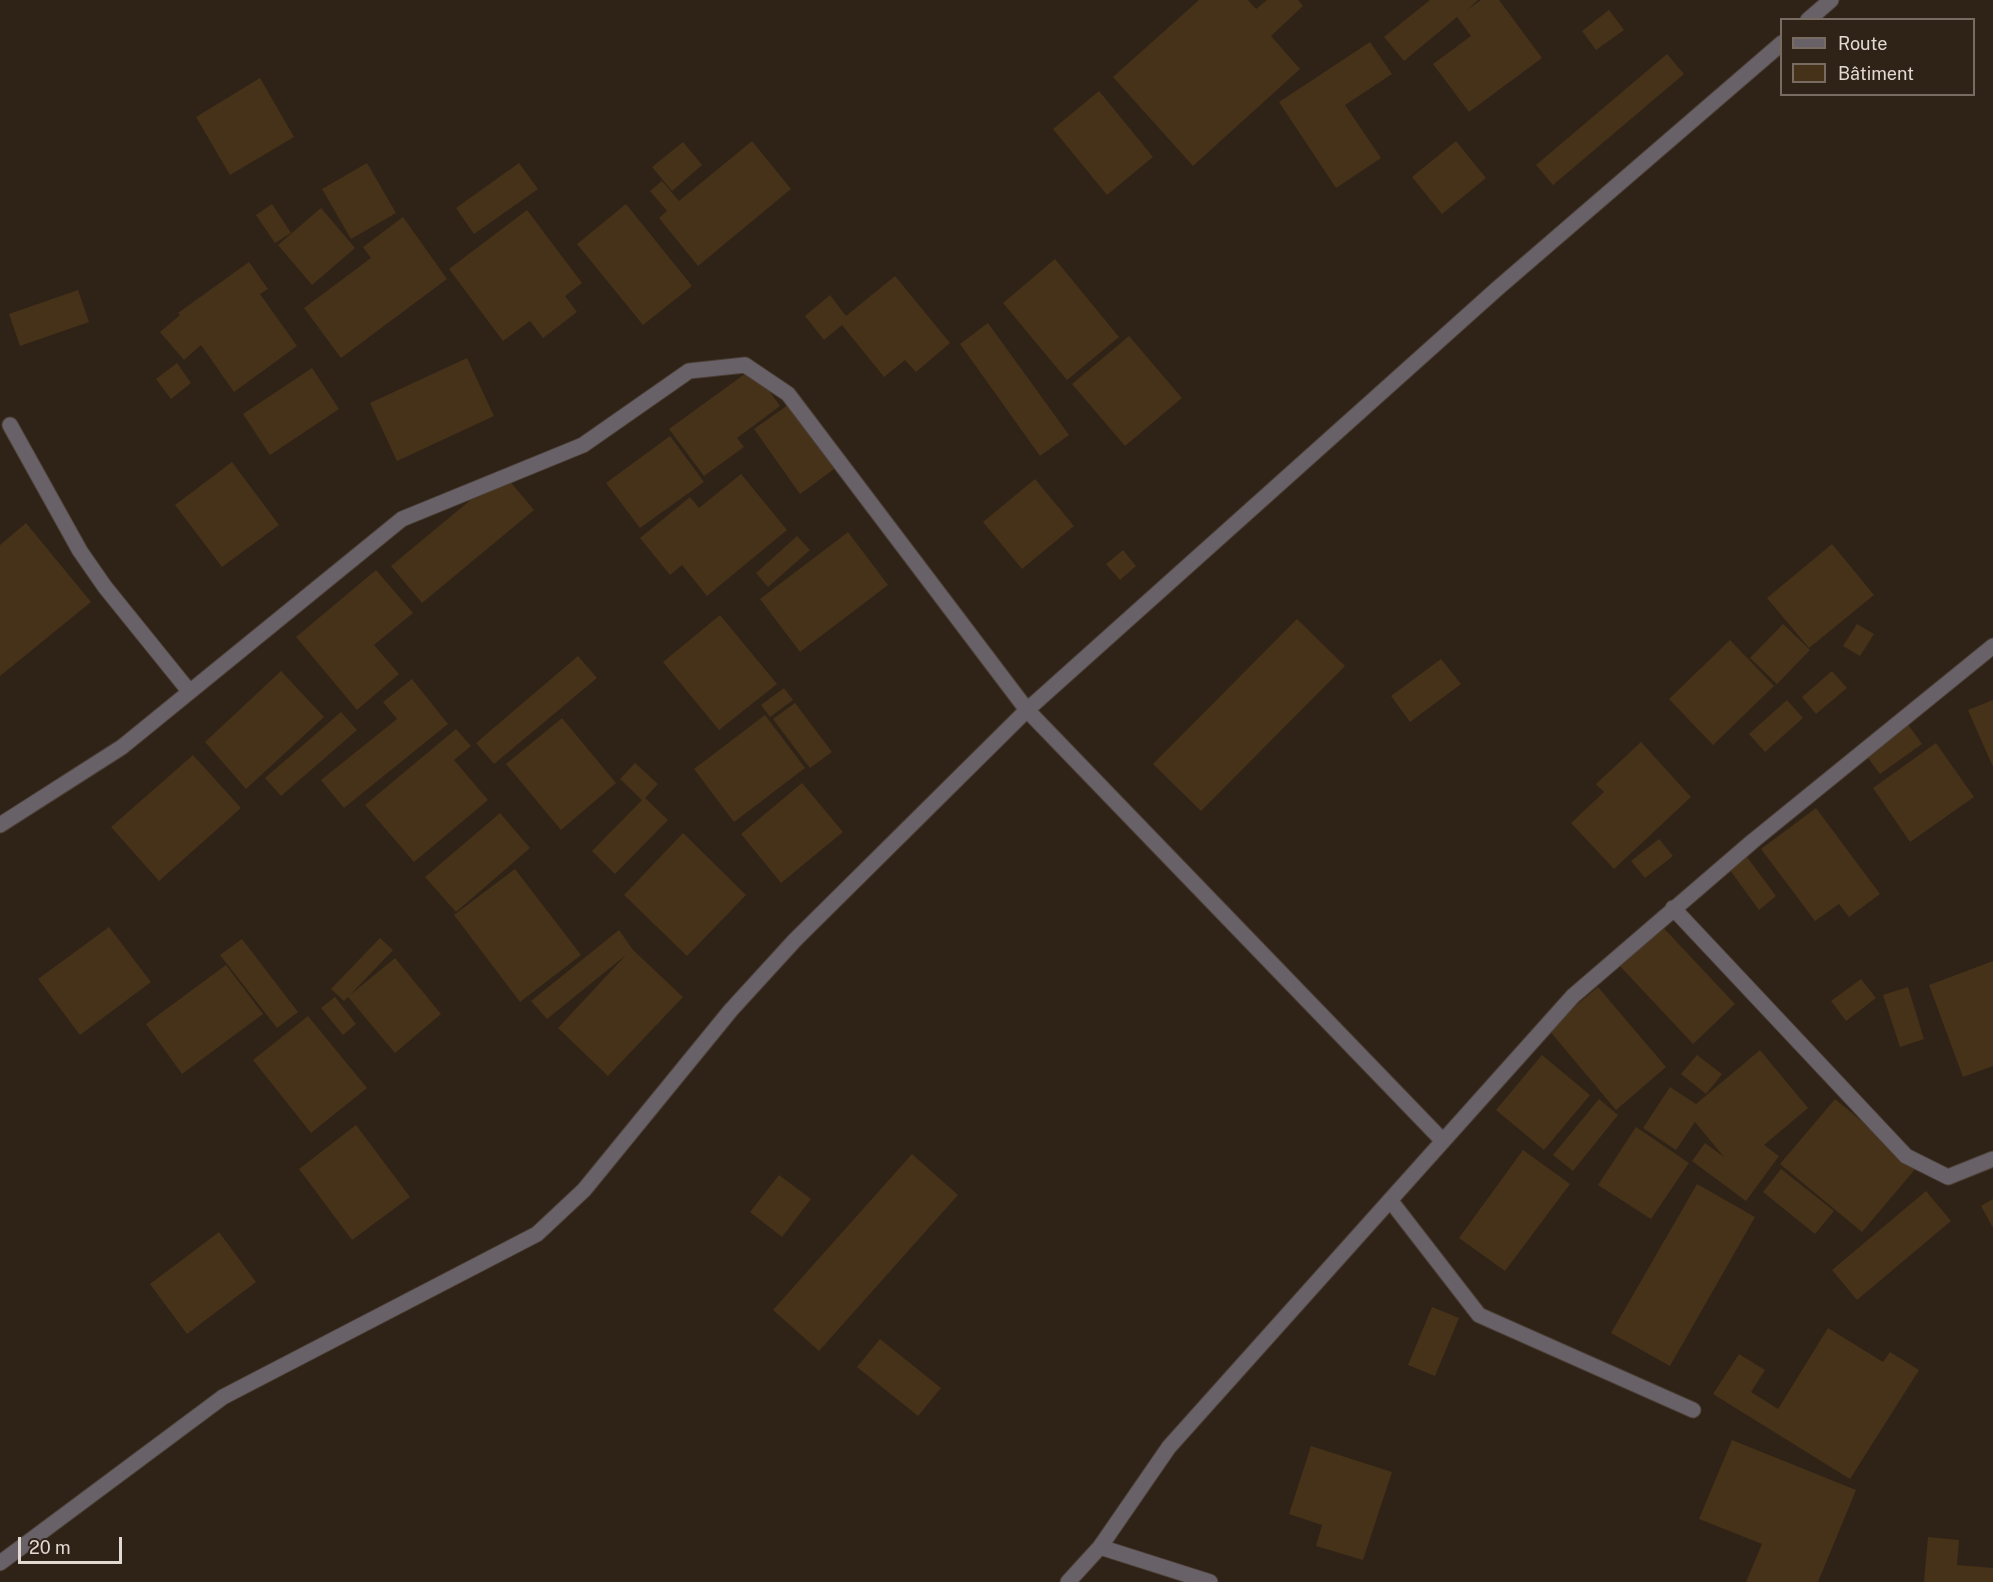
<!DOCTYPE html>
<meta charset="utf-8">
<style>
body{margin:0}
#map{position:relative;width:1993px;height:1582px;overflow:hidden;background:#2f2217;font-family:"Public Sans",sans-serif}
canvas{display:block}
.legend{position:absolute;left:1780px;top:18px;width:195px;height:78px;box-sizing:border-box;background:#2f2217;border:2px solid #776b62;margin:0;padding:8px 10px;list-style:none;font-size:18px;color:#e2d9d2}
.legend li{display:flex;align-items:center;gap:12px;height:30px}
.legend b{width:30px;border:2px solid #776b62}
.scale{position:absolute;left:18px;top:1537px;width:104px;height:27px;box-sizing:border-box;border:3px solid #e2d9d2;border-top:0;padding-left:8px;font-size:18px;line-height:21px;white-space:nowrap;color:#e2d9d2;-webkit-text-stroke:4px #2f2217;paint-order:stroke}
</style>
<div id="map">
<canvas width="1993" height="1582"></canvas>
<ul class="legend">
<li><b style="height:8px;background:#686268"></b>Route</li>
<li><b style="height:16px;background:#463218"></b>Bâtiment</li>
</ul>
<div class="scale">20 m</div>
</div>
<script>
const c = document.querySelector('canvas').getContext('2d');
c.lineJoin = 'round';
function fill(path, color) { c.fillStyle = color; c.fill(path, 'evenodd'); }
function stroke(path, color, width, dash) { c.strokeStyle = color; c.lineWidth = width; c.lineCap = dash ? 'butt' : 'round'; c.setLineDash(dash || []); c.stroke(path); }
const building = new Path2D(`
 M1199,0H1248L1256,9L1267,0H1298L1303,6L1271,36L1300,69L1193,166L1113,77Z
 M1430,0H1478L1467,10L1481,0H1499L1542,58L1469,112L1433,64L1471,36L1457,17L1404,61L1384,37Z
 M1609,10L1624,30L1596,50L1582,31Z
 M1370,42L1392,74L1345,105L1381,158L1336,188L1279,102Z
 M1667,54L1684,74L1553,185L1536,165Z
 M260,78L294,137L230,175L196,117Z
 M1099,91L1153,157L1107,195L1053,129Z
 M752,141L791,189L698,266L659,218L667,211L650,191L662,181L679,201Z
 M1456,141L1486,178L1442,214L1412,177Z
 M683,142L702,165L672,191L652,167Z
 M367,163L396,213L351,239L322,189Z
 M519,163L538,189L474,234L456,208Z
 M272,204L291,233L275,243L256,215Z
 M626,204L692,286L643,325L577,244Z
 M321,208L355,248L312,285L278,245Z
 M527,210L582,283L565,296L577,312L543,338L530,321L503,341L449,269Z
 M403,217L447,279L341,358L304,308L371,258L363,247Z
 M1055,259L1119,337L1067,380L1003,303Z
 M249,262L268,289L260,294L297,346L234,392L201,345L184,360L160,332L180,315L178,313Z
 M895,276L950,343L916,372L905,360L884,377L842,325L824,340L805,316L830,295L846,316Z
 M78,290L89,322L20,346L9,314Z
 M988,323L1069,435L1040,456L960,344Z
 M1129,336L1182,398L1125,446L1072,384Z
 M467,358L494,416L397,461L370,403Z
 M177,363L191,383L171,399L156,379Z
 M312,368L339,409L270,455L243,414Z
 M753,368L780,406L737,438L744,447L704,476L669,429Z
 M788,405L819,448L830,440L845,461L800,494L754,429Z
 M670,436L704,482L640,528L606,483Z
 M232,462L279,525L222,567L175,505Z
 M503,473L534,510L422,603L391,566Z
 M741,474L787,530L707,596L682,565L670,575L640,538L690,497L699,508Z
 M1035,479L1074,526L1022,569L983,522Z
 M26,523L91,602L0,676V545Z
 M848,532L888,585L800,652L760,599Z
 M797,536L810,550L768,587L756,573Z
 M1832,544L1874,595L1809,648L1767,598Z
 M1123,550L1136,566L1120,580L1106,564Z
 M376,570L413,613L374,645L399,674L357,710L296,637Z
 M720,615L777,684L719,730L663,662Z
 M1297,619L1345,666L1201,811L1153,764Z
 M1783,624L1810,650L1777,684L1750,658Z
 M1857,624L1874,634L1860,656L1843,646Z
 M1730,640L1774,686L1713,745L1669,699Z
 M578,656L597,678L494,764L476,743Z
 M1441,659L1461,684L1410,722L1391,696Z
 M281,671L324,717L246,789L205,742Z
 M1832,671L1847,688L1816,714L1802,697Z
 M412,679L448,724L344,808L321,780L397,719L383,702Z
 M784,688L793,700L770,717L761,705Z
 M1787,700L1803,718L1765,752L1749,734Z
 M1993,700V767L1968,710Z
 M795,703L832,752L810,768L773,719Z
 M341,712L357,730L281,796L265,778Z
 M765,715L805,768L734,822L694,769Z
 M562,718L616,783L561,830L506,764Z
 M1904,719L1922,744L1880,774L1862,750Z
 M456,729L471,746L454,760L488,800L414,862L365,805Z
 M1641,742L1691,797L1614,869L1571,823L1604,792L1596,784Z
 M1936,743L1974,797L1910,842L1873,788Z
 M193,755L241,808L159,881L111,827Z
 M635,763L658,784L645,798L668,820L615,874L592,851L642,800L620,779Z
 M802,783L843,832L781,883L741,834Z
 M1816,808L1880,894L1849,917L1839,904L1815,921L1761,849Z
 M500,813L530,848L456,912L425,877Z
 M683,833L746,895L687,956L624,895Z
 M1659,839L1673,856L1645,878L1631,861Z
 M1744,853L1776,896L1759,910L1727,866Z
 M515,869L581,955L520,1002L454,915Z
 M1659,923L1735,1004L1693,1044L1617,963Z
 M109,927L151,982L80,1035L38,979Z
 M619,930L633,950L683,997L608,1076L558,1028L626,955L547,1019L531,1001Z
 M380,938L393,950L350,995L395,958L441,1014L395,1053L348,997L344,1001L331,989Z
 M242,939L298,1012L277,1028L220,955Z
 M1993,961V1066L1963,1077L1929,985Z
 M226,965L263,1014L182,1074L146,1024Z
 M1861,979L1876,998L1846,1021L1831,1001Z
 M1598,987L1666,1067L1616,1110L1548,1029Z
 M1908,987L1924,1039L1900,1047L1883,995Z
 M335,997L356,1024L343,1035L321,1008Z
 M308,1016L367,1088L311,1133L253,1060Z
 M1760,1050L1808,1108L1764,1145L1779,1156L1746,1201L1692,1161L1705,1143L1724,1157L1695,1122L1676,1150L1643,1128L1670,1087L1696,1104Z
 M1542,1055L1590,1095L1544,1150L1496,1110Z
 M1697,1055L1722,1074L1706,1094L1681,1074Z
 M1599,1099L1618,1115L1573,1171L1553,1155Z
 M1835,1099L1917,1167L1862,1232L1780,1164Z
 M356,1125L410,1197L352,1240L299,1169Z
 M1636,1127L1689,1163L1651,1219L1598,1185Z
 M1523,1150L1570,1184L1505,1271L1459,1238Z
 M912,1154L958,1195L819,1351L773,1310Z
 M1781,1169L1834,1211L1815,1234L1763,1192Z
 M779,1175L811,1199L782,1237L750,1212Z
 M1697,1184L1755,1217L1670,1366L1611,1333Z
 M1926,1191L1951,1221L1857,1300L1832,1270Z
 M1993,1199V1228L1981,1206Z
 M219,1232L256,1282L187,1334L150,1284Z
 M1432,1307L1459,1318L1435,1376L1408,1365Z
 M1828,1328L1883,1362L1890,1352L1919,1370L1850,1479L1713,1394L1739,1354L1765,1370L1751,1392L1778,1409Z
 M880,1339L941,1388L918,1416L857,1367Z
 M1732,1440L1856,1490L1818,1582H1746L1762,1544L1699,1519Z
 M1311,1446L1392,1472L1363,1560L1316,1546L1322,1525L1289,1514Z
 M1928,1537L1959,1540L1957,1565L1993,1568V1582H1924Z`);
const minor = new Path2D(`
 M1808,20L1831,0
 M10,425L80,551L105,587L189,691
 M0,825L122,747L402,519L583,445L689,371L745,365L788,394L1027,710L1443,1141
 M1673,908L1906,1156L1948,1177L1993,1159
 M1390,1200L1479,1315L1693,1410
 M1100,1547L1210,1582
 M0,1563L223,1397L537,1234L584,1190L731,1010L795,940L1027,710L1498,288L1782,43
 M1068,1582L1100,1547L1169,1447L1573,996L1753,841L1993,646`);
fill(building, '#463218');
stroke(minor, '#4c3f35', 17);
stroke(minor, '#686268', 15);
</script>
